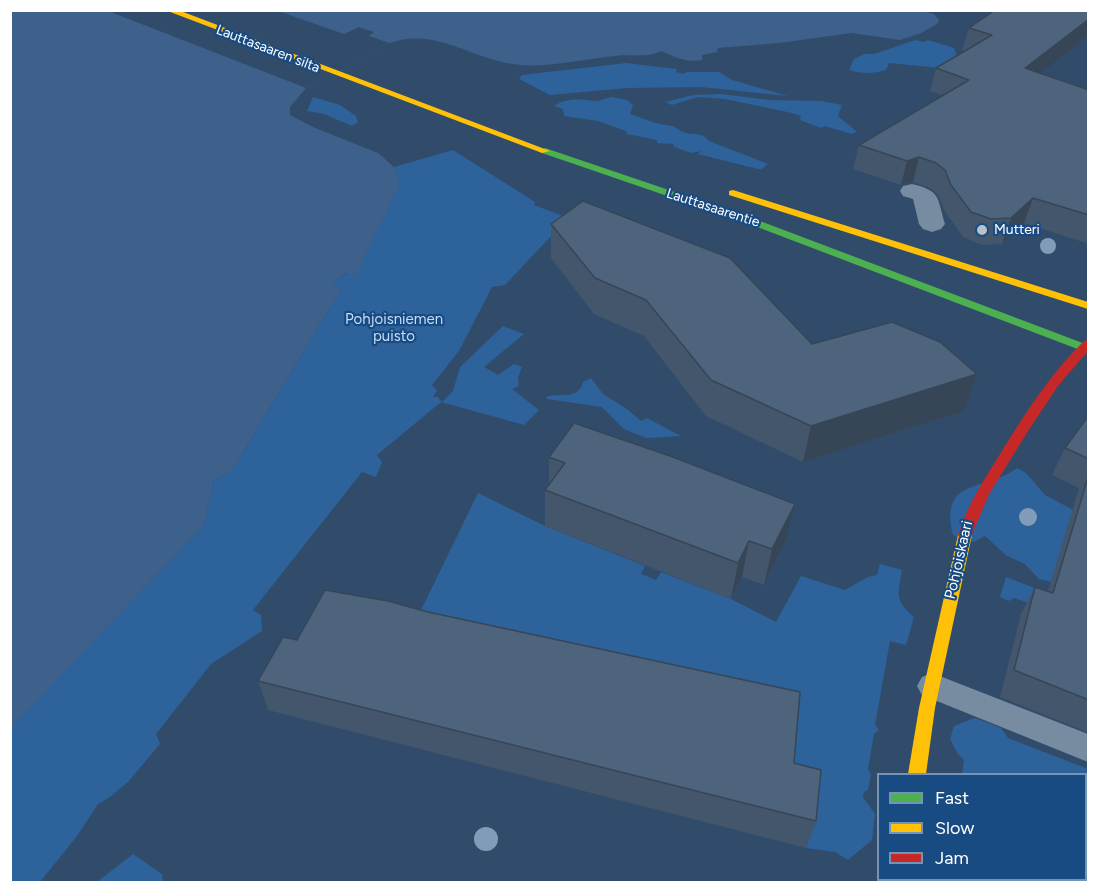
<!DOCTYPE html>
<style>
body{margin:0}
#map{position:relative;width:1099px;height:893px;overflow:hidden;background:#314c6b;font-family:Figtree,sans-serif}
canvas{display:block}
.frame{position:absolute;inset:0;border:12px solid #fff;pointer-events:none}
.legend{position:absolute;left:877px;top:773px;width:210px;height:108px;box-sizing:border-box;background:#194b83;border:2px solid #7593b5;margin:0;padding:8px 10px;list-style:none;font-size:18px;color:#fff}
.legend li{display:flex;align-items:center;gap:12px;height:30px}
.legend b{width:30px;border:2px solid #7593b5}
</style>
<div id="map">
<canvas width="1099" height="893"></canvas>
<div class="frame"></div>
<ul class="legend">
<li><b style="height:8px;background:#4caf50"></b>Fast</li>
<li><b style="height:8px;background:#ffc107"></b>Slow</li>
<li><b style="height:8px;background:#c62828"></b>Jam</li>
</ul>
</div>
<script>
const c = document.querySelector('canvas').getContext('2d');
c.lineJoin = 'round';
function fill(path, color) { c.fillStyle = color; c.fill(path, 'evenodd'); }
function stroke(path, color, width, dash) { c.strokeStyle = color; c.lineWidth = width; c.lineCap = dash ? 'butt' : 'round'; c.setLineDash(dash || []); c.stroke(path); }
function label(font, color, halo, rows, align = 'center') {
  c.font = font + ' Figtree,sans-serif'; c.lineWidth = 4.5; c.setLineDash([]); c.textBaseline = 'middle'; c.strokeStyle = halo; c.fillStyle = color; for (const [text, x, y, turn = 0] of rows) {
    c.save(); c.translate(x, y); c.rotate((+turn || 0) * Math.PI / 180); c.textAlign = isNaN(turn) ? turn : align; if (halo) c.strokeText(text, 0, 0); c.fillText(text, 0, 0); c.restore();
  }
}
const green = new Path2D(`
 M915,40L923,42L928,40L954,48L957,56L966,55L940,68L889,63L886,70C874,74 861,74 849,70L854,59L864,54H874Z
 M626,63L677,69L676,72L683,74L687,72H719L732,80L788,96L701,87L627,88L550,95L519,79L522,75Z
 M721,94L769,100L821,101L842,105L838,116L857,132L852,134L825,126L821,128L800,120L801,116L792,113L725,99L698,97L672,105L665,102L694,95Z
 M313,97L340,105L356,116L358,122L352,126L324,114L307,111Z
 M612,97L627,100L633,105L630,114C644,119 657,124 671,126C676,126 679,131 683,132C692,136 702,131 709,141L768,164L762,169H758L698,154L701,151L691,153L674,147L673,144L657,143V140L627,134L626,131L598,121L564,116L563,109L554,106C567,98 578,99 593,101C599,102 606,98 612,97Z
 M453,150L535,202L534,205L568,218L505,285L492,287L459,351L432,385L437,390L433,397H438L442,402L453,391L460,367L503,326L524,334L484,367L498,375L514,364L522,367L518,377L519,386L512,389L539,410L524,425L441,402L377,455L382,462L376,477L362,472L253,610L261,615L262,631L211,664L156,734L160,744L128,782L110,797L98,804L77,836L40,882H11L10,728L204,525L214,480L231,472L341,290L330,283L348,273L354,276L400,184L394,167Z
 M591,378L603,394L627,409L641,421L647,418L681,436L646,438L624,429L602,407L547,399L546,397C559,392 578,401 583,382Z
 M1017,468L1026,473L1045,495L1077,512L1063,584L1039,579L1025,564L1007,556L985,536L974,542L953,535C939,476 986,492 1017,468Z
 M478,493L545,526L645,566L641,574L656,580L661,572L731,599L776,622L801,576L845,590L868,577L877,575L880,564L902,570C898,594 894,600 914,617L906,645L890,641L875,725L879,730L874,734L868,769L871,775L868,790L864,792L863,797L875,814L872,840L848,860L835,852L806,848L811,798L408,637Z
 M1006,577L1037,589L1088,624L1014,598L1009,601L1000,597Z
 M975,718L1001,728L1008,738L1088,769V868L1086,867V774H962L964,760L958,754L950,739L954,726Z
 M133,854L162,874L163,882H97Z`);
const water = new Path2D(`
 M831,10L837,12V11L921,10L934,14L939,20L937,24L921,33L900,40L852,33L779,43L718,48L717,52L702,55V60C687,63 675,57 661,51C649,58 630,54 616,56C583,59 545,69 512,64C464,56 430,23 380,47L385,49L306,88L290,107V115L313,127L378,153L394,167L400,184L355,277L347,273L331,283L341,290L231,472L214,480L204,525L11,728V11Z`);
const pier = new Path2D(`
 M108,11H278L344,34L359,27L374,32L369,36L389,43L380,47L385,49L306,88Z`);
const lane = new Path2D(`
 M932,673L1088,734V762L922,695L917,686L922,677Z`);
const street = new Path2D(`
 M912,184C941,191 937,197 945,224L941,229L932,232L923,229L919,224L913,199L903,196L900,191L903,186Z
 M878,878L924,880V882H878Z`);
const fast = new Path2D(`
 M545,148L760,221L1088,345V353L752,225L542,153L540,151Z`);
const slow = new Path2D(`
 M165,10H178L550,151L542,153Z
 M733,190L1088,302V309L729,195V191Z
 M965,529L970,531L972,535L935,708L926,774H908L919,708L958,535L960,531Z`);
const jam = new Path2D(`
 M1088,340V351L1058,386L1030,428L989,494L970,539H960L958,535C968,503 986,477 1003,449C1027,411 1051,373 1084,341Z`);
const trees = [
 [1048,246,8],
 [1028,517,9],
 [486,839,12]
];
const wall = new Path2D(`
 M1089,10V35L1040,73L1089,90V244L1024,223L1002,244L982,245L963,237L944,210L938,195L930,188L913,182L901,185L853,169L859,145L942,95L930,91L936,68L965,51L962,50L969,28Z
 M551,224L812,344L977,374L964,411L803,462L706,416L644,336L594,314L551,258Z
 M1089,415V733L1000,697L1021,614L1035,587L1048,591L1079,488L1052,475L1065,448Z
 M549,457L786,540L764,585L742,577L731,599L545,526V490L549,484Z
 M258,681L794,763L816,821L806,848L268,710Z`);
const shadedWall = new Path2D(`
 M1089,19V35L1018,91L1025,68Z
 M919,157L913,182L901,185L907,161Z
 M1033,198L1024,223L1002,244L1011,218Z
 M977,374L964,411L803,462L811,426Z
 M795,504L786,540L764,585L772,549Z
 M749,541L742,577L731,599L738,563Z`);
const building = new Path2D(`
 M995,10H1089V19L1025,68L1089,90V215L1033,198L1011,218L991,219L971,212L951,185L945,170L936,163L919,157L907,161L859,145L969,80L936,68L992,35L969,28Z
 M583,201L730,258L812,344L892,322L940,342L977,374L811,426L711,380L646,300L595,278L551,224Z
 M1089,415V459L1065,448Z
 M574,423L670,456L795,504L772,549L749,541L738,563L545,490L565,463L549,457Z
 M1089,474V700L1014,670L1035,587L1053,593Z
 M325,590L388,601L428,612L800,692L794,763L821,770L816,821L258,681L283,637L297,640Z`);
const markers = [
 [982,230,6,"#b7c0cb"]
];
const farStreetnames = [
 ["Lauttasaaren silta",268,49,21],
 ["Lauttasaarentie",713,208,18]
];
const farPoinames = [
 ["Mutteri",994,230]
];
const parkNames = [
 ["Pohjoisniemen",394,320],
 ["puisto",394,337]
];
const streetNames = [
 ["Pohjoiskaari",959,560,-77]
];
fill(green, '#2d629b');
fill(water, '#3d618a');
fill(pier, '#314c6b');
fill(lane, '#778ba1');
fill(street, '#778ba1');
fill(fast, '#4caf50');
fill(slow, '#ffc107');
fill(jam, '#c62828');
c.fillStyle = '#819cb9';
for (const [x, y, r] of trees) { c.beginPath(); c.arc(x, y, r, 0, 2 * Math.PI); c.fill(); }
fill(wall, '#43566b');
fill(shadedWall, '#374657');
fill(building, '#4e647c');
stroke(building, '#374657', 1.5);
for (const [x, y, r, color] of markers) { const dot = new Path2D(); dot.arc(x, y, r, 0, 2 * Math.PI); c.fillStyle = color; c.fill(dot); stroke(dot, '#194b83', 2); }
label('14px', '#fff', '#194b83', farStreetnames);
label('14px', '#fff', '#194b83', farPoinames, 'left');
label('15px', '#c3ddf9', '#194b83', parkNames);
label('15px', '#fff', '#194b83', streetNames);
</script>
